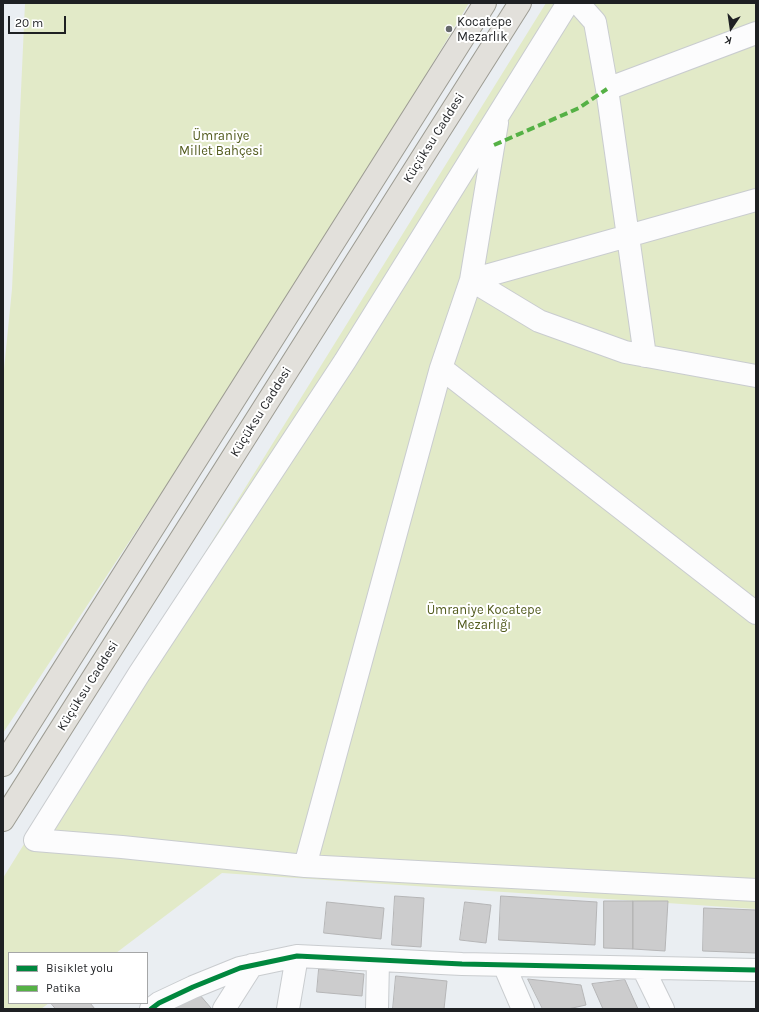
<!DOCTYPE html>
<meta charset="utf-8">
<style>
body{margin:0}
#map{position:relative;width:759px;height:1012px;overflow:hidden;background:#eaeef2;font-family:Karla,sans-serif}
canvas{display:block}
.frame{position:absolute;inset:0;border:4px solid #1e2023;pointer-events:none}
.legend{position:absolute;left:8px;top:952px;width:140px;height:52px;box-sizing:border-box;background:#fff;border:1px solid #a5a6a7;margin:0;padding:5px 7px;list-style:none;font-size:12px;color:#1e2023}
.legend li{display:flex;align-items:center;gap:8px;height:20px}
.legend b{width:20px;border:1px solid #a5a6a7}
.north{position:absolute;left:711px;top:8px;width:40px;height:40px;-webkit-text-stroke:3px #fff;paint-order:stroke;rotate:193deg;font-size:11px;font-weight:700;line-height:16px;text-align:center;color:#1e2023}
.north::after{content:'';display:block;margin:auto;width:14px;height:18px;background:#1e2023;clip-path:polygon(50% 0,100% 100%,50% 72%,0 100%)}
.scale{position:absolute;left:8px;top:16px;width:58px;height:18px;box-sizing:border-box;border:2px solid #1e2023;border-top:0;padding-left:5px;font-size:12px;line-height:14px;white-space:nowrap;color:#1e2023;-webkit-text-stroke:3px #fff;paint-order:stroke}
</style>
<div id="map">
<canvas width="759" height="1012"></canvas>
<div class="frame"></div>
<ul class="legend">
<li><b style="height:5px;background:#00873e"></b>Bisiklet yolu</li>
<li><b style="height:5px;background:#55b145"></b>Patika</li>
</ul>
<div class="north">K</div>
<div class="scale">20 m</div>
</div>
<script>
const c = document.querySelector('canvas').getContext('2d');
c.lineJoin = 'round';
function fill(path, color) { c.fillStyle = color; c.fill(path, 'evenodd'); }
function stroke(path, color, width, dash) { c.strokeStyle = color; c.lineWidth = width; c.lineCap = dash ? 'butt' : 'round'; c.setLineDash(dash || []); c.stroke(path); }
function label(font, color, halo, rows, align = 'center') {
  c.font = font + ' Karla,sans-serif'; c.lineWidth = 4; c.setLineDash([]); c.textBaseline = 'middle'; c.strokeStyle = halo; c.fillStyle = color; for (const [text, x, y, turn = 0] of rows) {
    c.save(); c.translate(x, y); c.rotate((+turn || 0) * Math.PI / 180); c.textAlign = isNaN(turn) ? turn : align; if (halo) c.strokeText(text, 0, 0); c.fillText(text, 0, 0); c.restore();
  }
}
const green = new Path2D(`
 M25,3H469L311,266L3,733V379L12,289Z
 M546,3H756V909L222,873L116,953H9V1003H49L41,1009H3V878Z`);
const building = new Path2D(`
 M395,896L424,898L421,947L392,945Z
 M501,896L597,902L595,945L499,940Z
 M604,901H633V949L604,948Z
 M633,901H668L665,951L633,949Z
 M327,902L384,908L381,939L324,933Z
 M465,902L491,905L486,943L460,940Z
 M704,908L756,910V953L703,951Z
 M319,969L364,974L362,996L317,992Z
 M396,976L447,981L444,1009H393Z
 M528,979L581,985L586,1005L568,1009H543Z
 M625,980L638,1009H603L592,984Z
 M193,987L211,1008L210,1009H167Z
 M51,1003H90L95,1009H56Z`);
const minor = new Path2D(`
 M568,3L345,361L139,674L35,840L122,847L305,866L756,890
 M578,3L595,22L607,89L645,356
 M607,89L756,33
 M497,123L471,280L539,321L625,352L756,376
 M441,368L471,280L756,200
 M305,866L441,368L756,613
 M504,965L523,1009
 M643,968L663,1009
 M151,1009L159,1003L193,987L240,968L297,956L462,964L756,970
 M224,1009L252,965
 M288,1009L297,956
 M377,1009L378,960`);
const major = new Path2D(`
 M3,765L485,3
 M3,820L520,3`);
const quiet = new Path2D(`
 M494,145L579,108L607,89`);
const cycleway = new Path2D(`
 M151,1009L159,1003L193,987L240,968L297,956L462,964L756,970`);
const markers = [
 [449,29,4,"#65686b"]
];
const poiNames = [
 ["Kocatepe",457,22],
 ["Mezarlık",457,37]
];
const parkNames = [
 ["Ümraniye",221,136],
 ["Millet Bahçesi",221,151],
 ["Ümraniye Kocatepe",484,610],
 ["Mezarlığı",484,625]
];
const streetNames = [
 ["Küçüksu Caddesi",434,138,-58],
 ["Küçüksu Caddesi",261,412,-58],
 ["Küçüksu Caddesi",88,686,-58]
];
fill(green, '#e2eac8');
fill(building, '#cccccd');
stroke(building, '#b5b5b6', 1);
stroke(minor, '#c9cccf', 24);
stroke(major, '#9d9c93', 24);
stroke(minor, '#fcfcfd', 22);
stroke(major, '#e2e0db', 22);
stroke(quiet, '#55b145', 4, [8, 4]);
stroke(cycleway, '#00873e', 5);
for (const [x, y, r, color] of markers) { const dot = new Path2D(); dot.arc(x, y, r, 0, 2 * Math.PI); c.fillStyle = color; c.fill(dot); stroke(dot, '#fff', 1.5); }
label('13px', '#1e2023', '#fff', poiNames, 'left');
label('13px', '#535c1f', '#fff', parkNames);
label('13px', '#1e2023', '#fff', streetNames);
</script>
